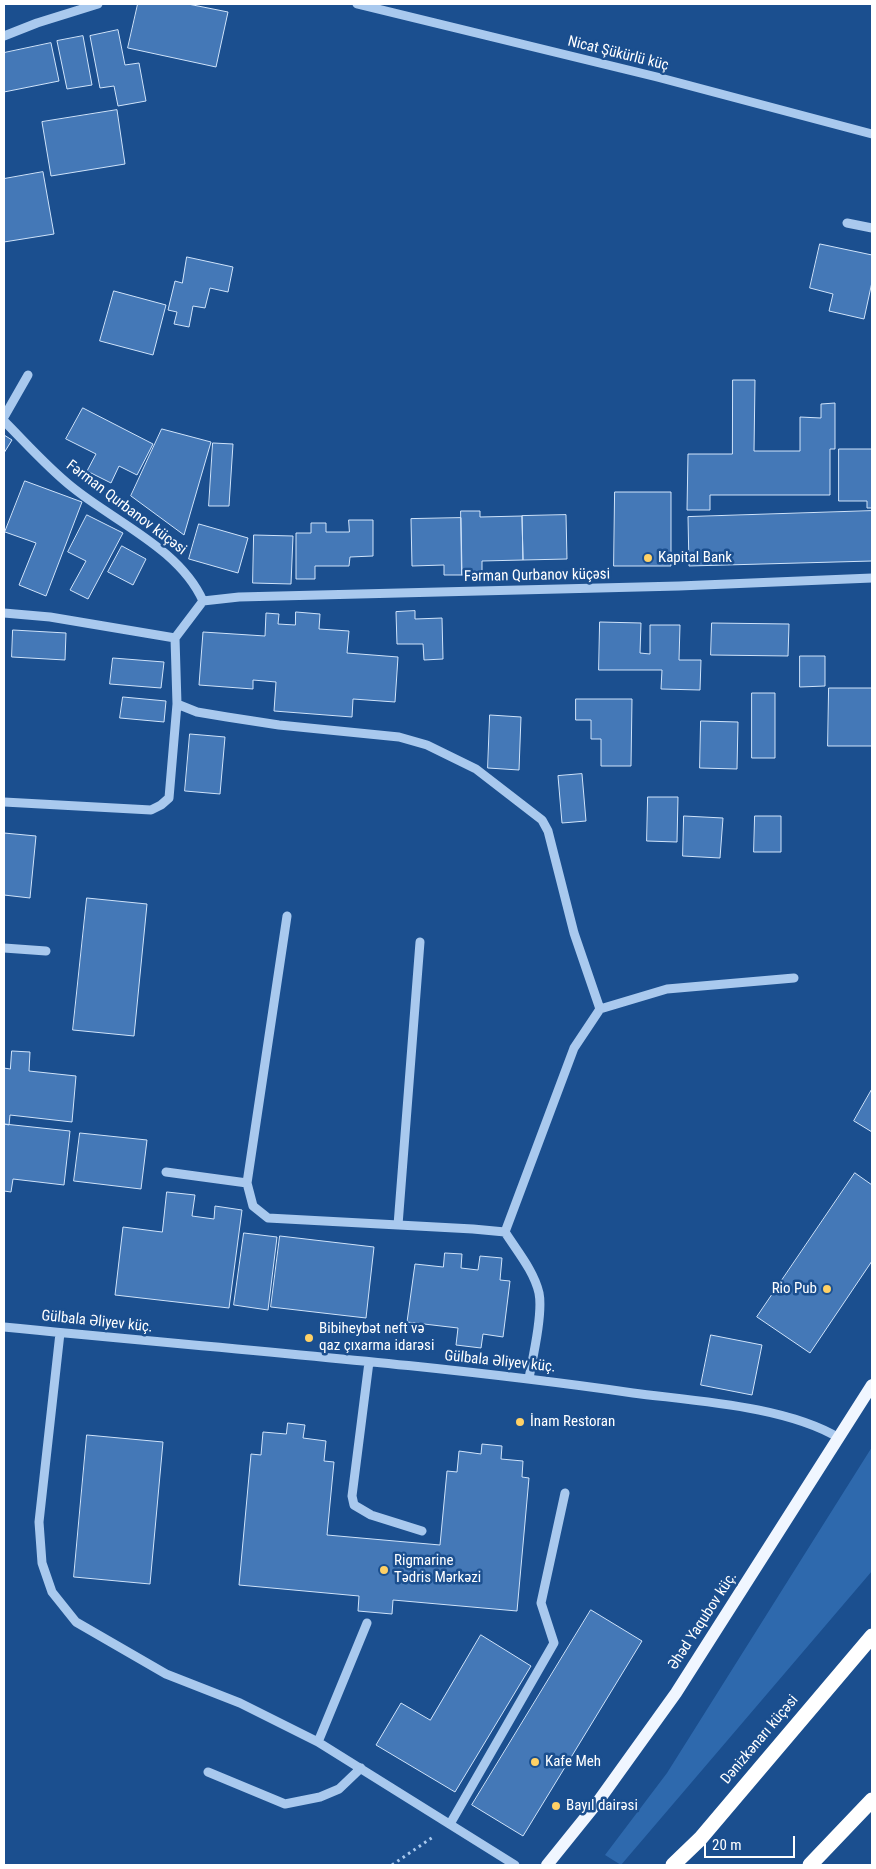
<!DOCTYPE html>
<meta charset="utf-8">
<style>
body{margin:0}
#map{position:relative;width:876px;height:1869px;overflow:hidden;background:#1b4f8f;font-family:"Roboto Condensed",sans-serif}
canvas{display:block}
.frame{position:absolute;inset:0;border:5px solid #fff;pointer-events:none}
.scale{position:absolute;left:704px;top:1836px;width:91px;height:22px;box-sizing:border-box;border:2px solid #fff;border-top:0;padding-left:6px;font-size:15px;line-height:18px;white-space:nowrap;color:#fff;-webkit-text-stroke:4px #1b4f8f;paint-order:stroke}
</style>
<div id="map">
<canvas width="876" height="1869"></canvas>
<div class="frame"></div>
<div class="scale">20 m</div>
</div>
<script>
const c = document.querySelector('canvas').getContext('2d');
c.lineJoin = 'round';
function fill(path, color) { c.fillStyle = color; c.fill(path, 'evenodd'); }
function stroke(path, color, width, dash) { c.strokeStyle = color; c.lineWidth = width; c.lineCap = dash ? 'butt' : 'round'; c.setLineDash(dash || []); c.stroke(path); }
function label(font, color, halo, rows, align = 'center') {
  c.font = font + ' "Roboto Condensed",sans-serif'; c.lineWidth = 5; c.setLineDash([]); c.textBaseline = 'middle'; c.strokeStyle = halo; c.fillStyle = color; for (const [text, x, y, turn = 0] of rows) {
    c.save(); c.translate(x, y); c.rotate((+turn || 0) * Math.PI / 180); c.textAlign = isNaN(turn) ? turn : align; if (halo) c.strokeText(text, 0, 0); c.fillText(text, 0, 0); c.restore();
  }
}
const green = new Path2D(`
 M872,1447V1571L621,1865L605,1855L667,1773Z`);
const building = new Path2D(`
 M138,4H188L228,12L216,67L128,48Z
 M118,30L125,65L139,63L146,101L118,106L114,86L100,88L90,36Z
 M83,36L92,85L67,89L57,41Z
 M51,43L59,81L4,92V53Z
 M117,110L125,164L51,176L42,122Z
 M43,172L54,234L4,242V179Z
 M820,244L872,255V282L864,319L829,311L833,294L810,288Z
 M187,257L233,267L228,292L210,288L205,308L193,306L189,327L174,324L177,312L168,310L175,281L182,283Z
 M114,291L166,305L153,355L100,341Z
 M733,380H755L754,451H800V417L821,418V404L835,403V449H830V495H710V510H687L688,454H732Z
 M83,408L153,444L137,475L119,466L111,483L87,471L96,454L66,439Z
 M162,429L211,442L184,535L131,496Z
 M4,435L12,440L4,453Z
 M213,443L233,444L229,506H209Z
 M839,449H872V508H867V501H839Z
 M25,481L82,502L46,596L19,585L36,543L5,532Z
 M615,492H671V566H614Z
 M461,511H480V517L522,516L523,560L482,561V574L462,575Z
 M872,511V561L689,566L688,517Z
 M87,515L123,533L88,599L70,590L86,561L68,552Z
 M566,515L567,559L523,560L522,516Z
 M461,518L462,575H444V565L412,566L411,519Z
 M349,520H373V556L350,557L349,566H315V579H296V533H311V523H326V532H349Z
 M199,524L248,538L238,573L189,559Z
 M254,535L293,536L291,584L253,583Z
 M122,546L146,559L133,585L108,572Z
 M415,611V619L442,618L443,659L424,660L423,644H397L396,612Z
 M296,612L320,614L319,629L349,631L347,653L398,657L395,702L353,699L352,717L274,711L276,682L253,680V689L199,685L203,632L265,636L266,613L279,614L278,624L295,625Z
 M600,622L641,623L640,653L650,654V625H680L679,660H701L700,690L661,689L662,670H599Z
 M712,623L789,624L788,656L711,655Z
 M13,630L66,633L65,660L12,657Z
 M800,656H825V686L800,687Z
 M113,658L164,662L161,688L110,684Z
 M829,688H872V746H828Z
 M752,693H775V758H752Z
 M123,697L166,701L164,722L120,718Z
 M576,699H632L631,766H601V739H591V720H576Z
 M490,715L521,717L519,770L488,768Z
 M701,721L738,722L737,769L700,768Z
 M190,734L225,737L220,794L185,791Z
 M582,774L586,821L562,823L558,776Z
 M648,797H678L677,842L647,841Z
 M684,816L723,818L720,858L683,856Z
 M755,816H781V852H754Z
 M4,833L36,836L30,898L4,895Z
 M87,898L147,904L134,1036L73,1030Z
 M12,1051L30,1052L29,1071L76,1076L72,1122L10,1115L9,1125L4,1124V1068L10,1069Z
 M872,1089V1132L854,1121Z
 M4,1124L70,1131L64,1185L13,1179L11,1192L4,1191Z
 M80,1133L147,1140L141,1189L74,1181Z
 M855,1173L872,1185V1261L810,1353L757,1317Z
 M167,1192L195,1195L192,1216L214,1219L215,1206L242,1210L229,1308L115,1295L123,1227L162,1232Z
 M244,1233L277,1237L268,1310L234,1305Z
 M280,1236L374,1247L366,1318L271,1307Z
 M445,1253L462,1254L461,1268L478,1270L480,1256L502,1258L500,1280L510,1281L503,1337L483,1334L481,1348L456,1345L458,1328L407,1322L415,1264L443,1267Z
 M711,1335L762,1345L752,1395L701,1385Z
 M288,1423L305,1425L303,1438L326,1441L324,1461L334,1462L327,1535L440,1545L447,1471L457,1472L459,1451L481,1454L482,1444L502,1446L501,1459L523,1461L522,1477L529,1478L517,1611L393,1600L392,1614L358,1611L359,1596L239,1585L251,1454L261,1455L263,1432L286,1434Z
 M87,1435L163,1442L150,1584L74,1577Z
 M591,1610L642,1641L523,1836L472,1805Z
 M481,1635L531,1666L455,1792L376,1745L401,1703L430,1720Z`);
const path = new Path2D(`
 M392,1865L433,1837`);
const minor = new Path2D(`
 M357,4L657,77L872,134
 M4,36L37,23L98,4
 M847,223L872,228
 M4,417L28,375
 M4,421C26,443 48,468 72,487C115,522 180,549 203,601L239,597L679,586L872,578
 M4,613L50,617L175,638L203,601
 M175,638L177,704L197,712L227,717L279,725L399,737L427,745L476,769L542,820L548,831L574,933L600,1009
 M4,802L151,810L161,805L169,798L177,704
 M287,916L247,1183L253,1206L268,1218L473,1229L505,1232C517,1251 534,1271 539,1293C543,1313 533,1357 529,1378
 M4,948L46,951
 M166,1172L247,1183
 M398,1225L420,942
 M505,1232L574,1048L600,1009L667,989L794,978
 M4,1327C214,1348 424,1363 633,1393C695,1401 786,1406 839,1438
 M60,1333L39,1522L42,1563L52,1592L76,1622L166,1674L240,1703L318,1742L515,1865
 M369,1362L352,1496L354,1505L371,1515L422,1531
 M318,1742L367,1623
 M208,1772L285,1804L320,1797L339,1789L361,1768
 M450,1824L554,1643L541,1603L565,1493`);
const major = new Path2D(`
 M547,1865L597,1803L676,1693L872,1385`);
const highway = new Path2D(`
 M673,1865L700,1839L872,1636
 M810,1865L872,1800`);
const markers = [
 [648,558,5,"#ffd166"],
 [827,1289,5,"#ffd166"],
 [309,1338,5,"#ffd166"],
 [520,1422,5,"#ffd166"],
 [384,1570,5,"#ffd166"],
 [535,1762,5,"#ffd166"],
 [556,1806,5,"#ffd166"]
];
const streetNames = [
 ["Nicat Şükürlü küç",618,54,14],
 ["Fərman Qurbanov küçəsi",126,508,37],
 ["Fərman Qurbanov küçəsi",537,576,-1],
 ["Gülbala Əliyev küç.",97,1322,6],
 ["Gülbala Əliyev küç.",500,1362,6],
 ["Əhəd Yaqubov küç.",703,1621,-57],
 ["Dənizkənarı küçəsi",760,1740,-50]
];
const poiNames = [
 ["Kapital Bank",658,558],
 ["Rio Pub",817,1289,"right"],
 ["Bibiheybət neft və",319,1329],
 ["qaz çıxarma idarəsi",319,1346],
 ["İnam Restoran",530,1422],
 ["Rigmarine",394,1561],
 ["Tədris Mərkəzi",394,1578],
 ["Kafe Meh",545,1762],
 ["Bayıl dairəsi",566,1806]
];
fill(green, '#2e69ad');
fill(building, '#4478b7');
stroke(building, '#cfe3fa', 1);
stroke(path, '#a9c9ee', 3, [2.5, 4]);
stroke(minor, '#a9c9ee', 9);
stroke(major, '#f0f6ff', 12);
stroke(highway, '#fff', 15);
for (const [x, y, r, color] of markers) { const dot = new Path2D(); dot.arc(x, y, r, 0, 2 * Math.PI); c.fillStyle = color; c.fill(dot); stroke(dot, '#1b4f8f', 2); }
label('15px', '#fff', '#1b4f8f', streetNames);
label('15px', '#fff', '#1b4f8f', poiNames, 'left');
</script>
